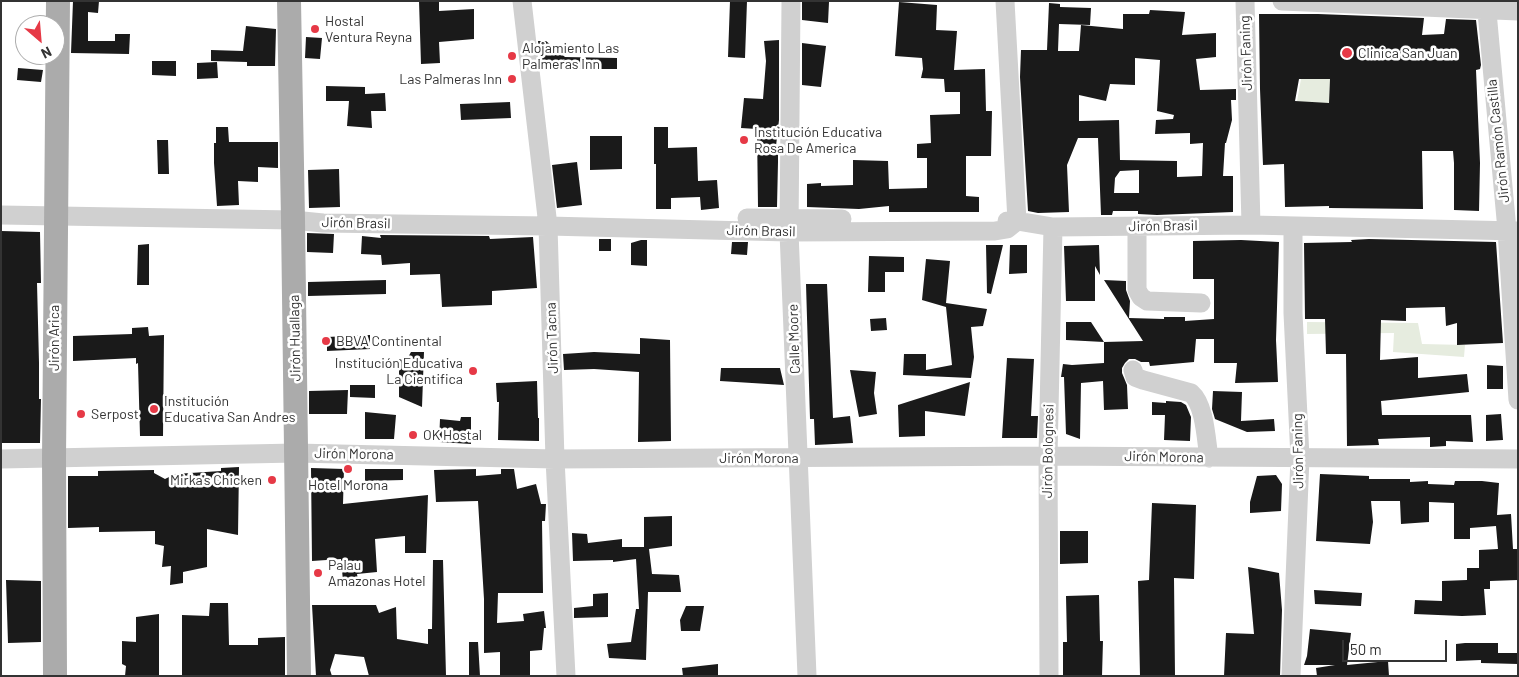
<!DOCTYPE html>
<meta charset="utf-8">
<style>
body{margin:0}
#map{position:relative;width:1519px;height:677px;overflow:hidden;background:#fff;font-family:Barlow,sans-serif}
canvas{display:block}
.frame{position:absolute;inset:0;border:2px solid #333;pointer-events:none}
.north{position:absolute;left:15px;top:15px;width:50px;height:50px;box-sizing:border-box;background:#fff;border:1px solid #adadad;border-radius:50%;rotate:153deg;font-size:14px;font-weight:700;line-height:20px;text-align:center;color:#333}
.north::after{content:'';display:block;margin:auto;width:18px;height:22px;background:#e63946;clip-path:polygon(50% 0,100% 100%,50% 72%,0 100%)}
.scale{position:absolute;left:1342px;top:640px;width:105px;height:22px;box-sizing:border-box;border:2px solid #333;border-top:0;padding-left:6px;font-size:15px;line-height:18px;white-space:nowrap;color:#333;-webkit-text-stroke:4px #fff;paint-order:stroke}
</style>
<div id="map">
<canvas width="1519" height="677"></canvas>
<div class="frame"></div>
<div class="north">N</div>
<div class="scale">50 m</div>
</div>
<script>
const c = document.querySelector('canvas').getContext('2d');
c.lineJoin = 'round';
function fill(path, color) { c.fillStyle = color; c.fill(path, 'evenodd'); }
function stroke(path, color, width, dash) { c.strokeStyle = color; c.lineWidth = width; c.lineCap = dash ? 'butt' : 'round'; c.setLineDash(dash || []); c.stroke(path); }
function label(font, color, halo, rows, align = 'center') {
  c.font = font + ' Barlow,sans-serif'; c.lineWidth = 5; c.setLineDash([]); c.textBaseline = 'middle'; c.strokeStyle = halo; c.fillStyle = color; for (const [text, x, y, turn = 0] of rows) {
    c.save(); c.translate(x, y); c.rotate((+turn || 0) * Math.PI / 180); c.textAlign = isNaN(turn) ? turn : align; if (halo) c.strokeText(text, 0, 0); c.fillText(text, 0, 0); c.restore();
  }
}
const green = new Path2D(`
 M1301,79H1330L1329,117L1297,101Z
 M1307,322L1418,323L1422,344L1465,345L1464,357L1393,352L1394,333L1307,334Z`);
const building = new Path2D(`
 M73,1H99L98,13L88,12V41H115V34H130L129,54L71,53Z
 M419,1H439V11L474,9V39L439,42L440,63L421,64Z
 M730,1H747L745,58L728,57Z
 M802,1L829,2L828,23L802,20Z
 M899,2L937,5L936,30L957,31L954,70L985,69L986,111H992L991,156H966V196L979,197V212H889V206L859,209L807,207V184L821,183V186L853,185V160L888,161L889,189L927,188V158H917V144L931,143L930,115L960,114V92H945L944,79L921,78L923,69L922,58L895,56Z
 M1049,3L1060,4V7L1091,8L1090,25L1059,24L1058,51H1079L1081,25L1123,29V14H1149L1150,10L1185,12L1182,35L1216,33V57L1196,59L1200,90L1236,89V100H1231L1232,120L1226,143H1225L1223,176H1233V212L1157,215L1138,214V211H1113L1112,215H1101L1098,138H1078L1067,165L1069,212L1038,213L1028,211L1020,77L1021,50H1047ZM1135,58L1160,60L1157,111L1174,115L1173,119L1156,120L1155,134L1190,133V144L1203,143L1202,176L1177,177V161L1120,160L1119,120L1079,121V95L1106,101L1110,84L1135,85ZM1139,170V193H1114L1115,178L1120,171Z
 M1259,14H1318L1424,18L1422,35L1444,34L1446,19L1476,20L1481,65L1480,69L1476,70L1480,163L1479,211L1454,210V163L1453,151H1422L1423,209L1329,208V206L1285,207L1284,164L1263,165L1260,89ZM1299,79H1330L1329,103L1295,101Z
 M246,26L276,29L275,66H247V62L211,61V50L243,51Z
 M306,37L322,38L320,59L305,58Z
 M779,40V120L776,146H778V162L777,207H758L757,129L741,128L744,98L763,99L766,61L764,41Z
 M538,41H546L565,57L617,58V69H565L541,67Z
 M802,43L826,46L821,87L802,85Z
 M152,61H176V76L152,75Z
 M217,62L218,78L197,79V63Z
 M18,68L43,70L41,82L17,80Z
 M326,86L365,87V94L385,93L386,111H371L372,128L347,126L349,101H326Z
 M510,102L511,118L461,120L460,104Z
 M216,127H228L229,142H278V168L258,167V182L238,181L239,205L217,206L214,163V143H216Z
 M654,127H668V148L697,147L698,181L717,180L719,208L701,210L700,197L671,198V209H656V164H654Z
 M590,136H622V169L590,170Z
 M157,140H168L169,174H158Z
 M577,162L582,205L557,208L552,165Z
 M339,169L340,207L309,208L308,170Z
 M1,231L40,232L41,283H37L39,363V399H41L40,443H1Z
 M307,233L334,234L333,253L307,252Z
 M380,235L489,236L490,239L533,237L537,288L492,291V305L442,307L440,274L410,275V263L382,265L381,255L361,254L362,236L381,238Z
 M599,239H611V251H599Z
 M1369,239L1496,242L1503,343L1457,345V323L1446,326L1445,307L1406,308V321L1381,320L1380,360L1418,357V378L1467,374L1469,392L1381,401L1382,415H1471L1473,442L1446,441V446L1430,447V437L1378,439L1379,445L1347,446L1346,354H1326L1325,319H1305L1304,243L1352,242L1351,240Z
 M641,240H647V266L631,265V243Z
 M1241,240L1279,242L1276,340L1278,382L1235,383L1237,363H1214V339H1196L1194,362L1150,366L1149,362H1141L1135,359H1129L1125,363L1122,368V373L1127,385L1128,409L1104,410L1103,381L1081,383L1080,439L1066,434L1064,377H1061L1063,364L1072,365L1104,363V342L1143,341L1104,280L1126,281V290L1130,301L1129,318L1164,319V317H1185V321L1214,319V279H1193V241Z
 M732,242H748L747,255L731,254Z
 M149,244V285H137L138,245Z
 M986,245H1003L991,294L987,293Z
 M1010,245H1027V273L1009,274Z
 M1099,245L1100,275L1095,266V301H1066L1064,246Z
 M869,256L904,257V272H885V292H868Z
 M926,259L950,261L946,303L987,309L983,326L971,327L974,357L971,378L903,375L904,354H926V370L952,365L946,307L922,300Z
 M386,280V294L308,296V282Z
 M806,284H827L833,418L850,416L853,443L815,445L814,419H810Z
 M886,318L887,330L871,331L870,319Z
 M1066,322H1091L1104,342L1066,340Z
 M148,327L149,336L164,335L163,436H140L138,363L136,364V358L73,361V336L132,334V328Z
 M370,335V349L327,351V337Z
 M640,338L670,340L671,441L638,442L639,372L594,369L564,370L563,354L594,352L640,354Z
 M411,352H424L422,407L399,397V359L406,361Z
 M1007,358L1034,359L1031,416H1038L1037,438H1002Z
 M1487,365L1503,366V389H1487Z
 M721,368H780L784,385L720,381Z
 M850,370L876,372L874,393L877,414L859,417Z
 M537,381L538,418H539V441L498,440L499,402H497L496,383Z
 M970,382L965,416L925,411V436L899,437L898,405Z
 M350,385H375V398L350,397Z
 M348,390L347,414H309V391Z
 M1213,391L1242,392L1241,421L1274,419L1275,431L1247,432L1215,419L1212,409Z
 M1166,401L1181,402L1186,405L1191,417L1190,441L1164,440L1165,415H1152V402L1166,403Z
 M365,412L396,415L394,439H365Z
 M1501,414L1503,440L1486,441V415Z
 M461,417H471V444L439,442L440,419L460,421Z
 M239,467L238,535L207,529V567L183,572V583L170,585L171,566L162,567L164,546L155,544V531L99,532V527L68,528V476H98V471L154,470V473L165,479L175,474L221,471V468Z
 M311,468L344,469L343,504L428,495L426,553H405V536L375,539L377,572L357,574L358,580L343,581L341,559L312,561Z
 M365,469H403V480L365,481Z
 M476,469V476L501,474V469H514L517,489L536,484L541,504H546L545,521H542L543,593H498L497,623L524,621L523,614L544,611L546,628H544L542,650L530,651V676H500V652L484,653V599L478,501L436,502L434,470Z
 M1320,474L1369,476V479H1410V482L1428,481V484L1454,485L1455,481H1482L1499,483L1497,515L1511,514L1513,549H1518V580L1490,581V589H1484L1486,615L1462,616L1414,614L1415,600L1442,601V581L1467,580V568H1479V550L1498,549L1496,526L1470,528V539H1454V503L1429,502V522L1401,524L1400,501H1371L1373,522L1370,544L1316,541Z
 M1276,475L1282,484L1281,511L1250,513V502L1257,476Z
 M1152,503L1196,505L1194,579L1174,578L1175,676H1140L1138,581L1149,580Z
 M672,516V546L649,549L652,574L679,575L681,592H648L646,660L609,658L607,644L631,642L636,609H639L636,559L613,562V560L573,561L572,533L587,534L588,543L622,539V547H644V517Z
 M1060,531H1088V563L1060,564Z
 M433,560H443L446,676H369L364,657L335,654L330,670L332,676H316L312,605H376L379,613L396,607L397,639L428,644V629H432Z
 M1248,567L1279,573L1282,610L1280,676H1224L1226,633L1254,634Z
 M6,580L41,581V642L8,643Z
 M1314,590L1362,593L1361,606L1315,604Z
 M608,593V617L574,618V608L593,606V594Z
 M1099,595L1100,641H1103L1102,676H1063V642H1067L1066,596Z
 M210,603H228L229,645H258V638L285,637V676H182V615L209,616Z
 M686,606H704L700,631H681L680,620Z
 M159,614V676H125L126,666L122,664V641L136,642V617Z
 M1310,629L1351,633L1347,665L1388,661L1389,676H1317L1316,668L1335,665H1304L1307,656Z
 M469,642H478L480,676H469Z
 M1465,643H1498V653H1518V664L1481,663V660L1456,661V644Z
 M718,664V676H683L682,668Z`);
const minor = new Path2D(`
 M522,1L548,226L555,459L566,676
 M791,1L789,232L807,676
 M1005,1L1017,221H1007
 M1245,1L1251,225
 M1282,1L1518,11
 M1486,1L1507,230L1518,400
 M1,215L293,220L323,223L548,226L789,232L995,231L1007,229L1017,221L1053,227L1251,225L1518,231
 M747,218L842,219
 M1137,226V290L1141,297L1147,301L1201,303
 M1133,370L1135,377L1143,380L1191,393C1205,405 1206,439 1209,458
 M1,459L296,453L555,459L1048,456L1518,459
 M1049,676L1048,456L1053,227
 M1291,676L1300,458L1293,313V226`);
const major = new Path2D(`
 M289,1L293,220L299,676
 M55,676L54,458L58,1`);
const markers = [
 [315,29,5,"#e63946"],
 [1347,53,6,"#e63946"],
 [512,56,5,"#e63946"],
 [512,79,5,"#e63946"],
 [744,140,5,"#e63946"],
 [326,341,5,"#e63946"],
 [473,371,5,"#e63946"],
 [154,409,5,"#e63946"],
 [81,414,5,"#e63946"],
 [413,435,5,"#e63946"],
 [348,469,5,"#e63946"],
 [272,480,5,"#e63946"],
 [318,573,5,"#e63946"]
];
const poiNames = [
 ["Hostal",325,21],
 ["Ventura Reyna",325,37],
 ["Alojamiento Las",522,48],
 ["Palmeras Inn",522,64],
 ["Clinica San Juan",1358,53],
 ["Las Palmeras Inn",502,79,"right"],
 ["Institución Educativa",754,132],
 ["Rosa De America",754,148],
 ["BBVA Continental",336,341],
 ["Institución Educativa",463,363,"right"],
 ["La Cientifica",463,379,"right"],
 ["Institución",164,401],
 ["Educativa San Andres",164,417],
 ["Serpost",91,414],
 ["OK Hostal",423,435],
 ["Mirka's Chicken",262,480,"right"],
 ["Hotel Morona",348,485,"center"],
 ["Palau",328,565],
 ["Amazonas Hotel",328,581]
];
const streetNames = [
 ["Jirón Faning",1246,53,-92],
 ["Jirón Ramón Castilla",1498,141,-96],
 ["Jirón Brasil",356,223,1],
 ["Jirón Brasil",1163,226,-1],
 ["Jirón Brasil",761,231,1],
 ["Jirón Arica",54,338,-90],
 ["Jirón Huallaga",295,338,-91],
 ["Jirón Tacna",552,338,-92],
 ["Calle Moore",794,339,-92],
 ["Jirón Bolognesi",1048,451,-89],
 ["Jirón Faning",1298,451,-91],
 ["Jirón Morona",354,454,1],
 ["Jirón Morona",1164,457,1],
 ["Jirón Morona",759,458]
];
fill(green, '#e6ecdf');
fill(building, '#1a1a1a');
stroke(minor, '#d0d0d0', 19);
stroke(major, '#ababab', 24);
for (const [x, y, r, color] of markers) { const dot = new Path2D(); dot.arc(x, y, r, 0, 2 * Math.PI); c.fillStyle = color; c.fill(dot); stroke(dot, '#fff', 2); }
label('14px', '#333', '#fff', poiNames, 'left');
label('14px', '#333', '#fff', streetNames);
</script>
